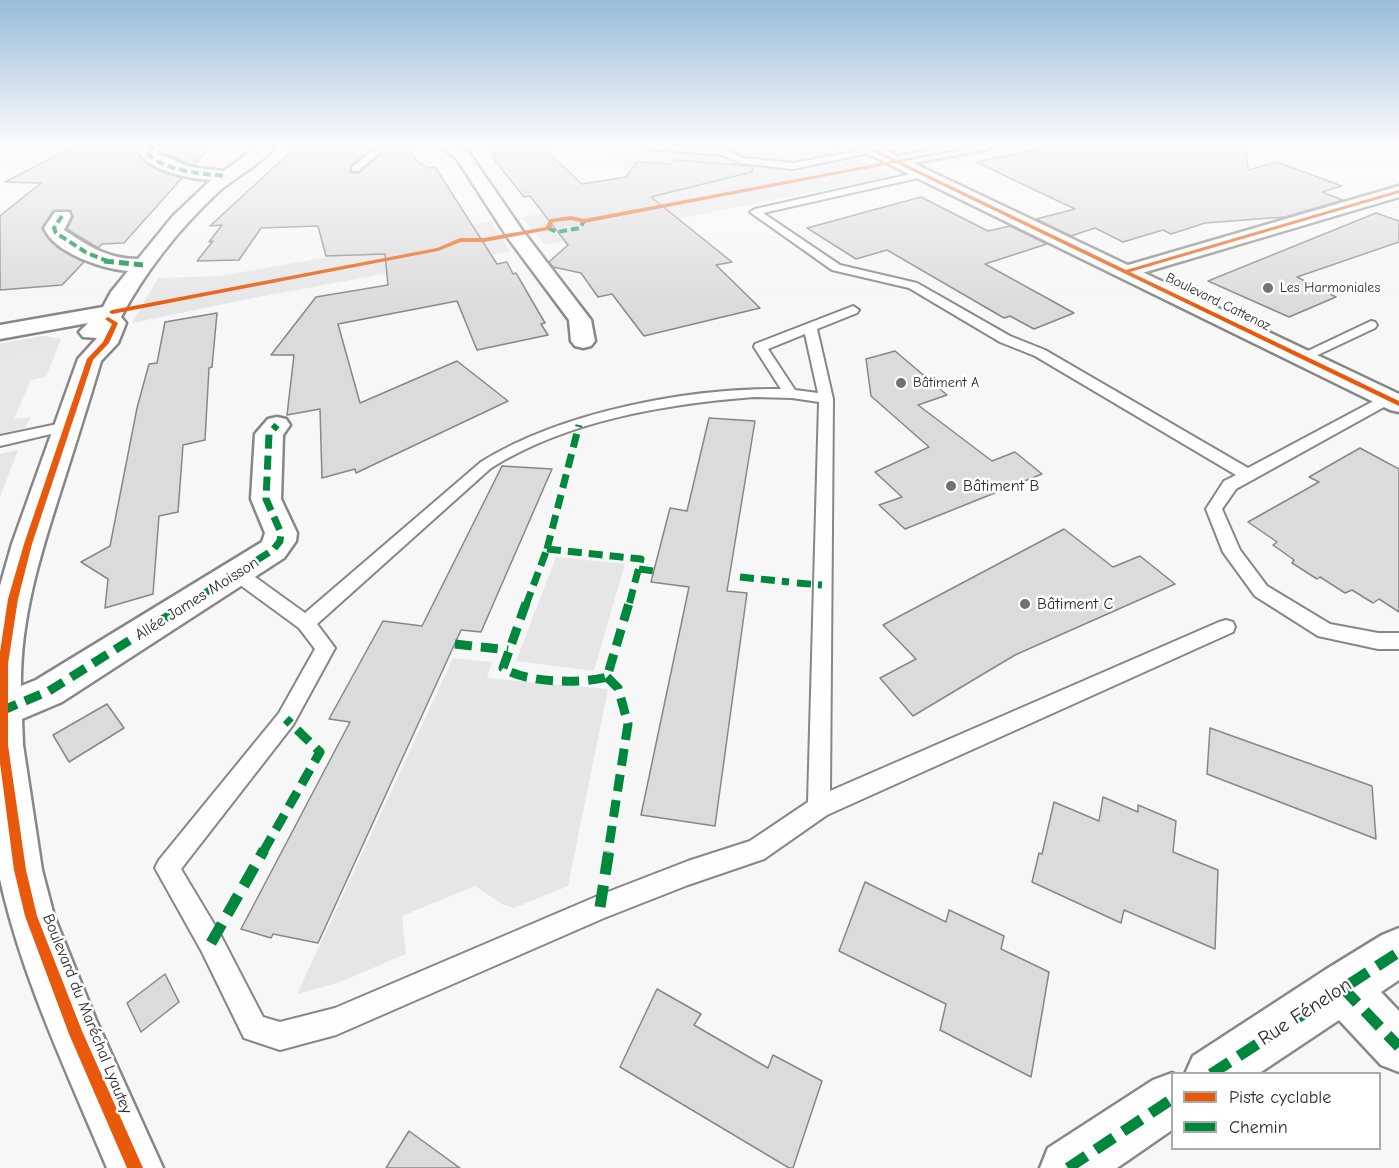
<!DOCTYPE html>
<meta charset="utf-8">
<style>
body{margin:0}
#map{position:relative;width:1399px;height:1168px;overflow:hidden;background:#f7f7f7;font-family:"Comic Neue",sans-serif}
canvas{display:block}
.legend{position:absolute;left:1171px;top:1072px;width:210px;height:78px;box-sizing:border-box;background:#fff;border:2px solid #aaa;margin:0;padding:8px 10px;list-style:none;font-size:18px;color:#2b2b2b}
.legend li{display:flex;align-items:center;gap:12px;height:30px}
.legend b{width:30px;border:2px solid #aaa}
</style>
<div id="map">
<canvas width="1399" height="1168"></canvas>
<ul class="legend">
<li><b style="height:8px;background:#e8590c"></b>Piste cyclable</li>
<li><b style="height:8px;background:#00873e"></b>Chemin</li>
</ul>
</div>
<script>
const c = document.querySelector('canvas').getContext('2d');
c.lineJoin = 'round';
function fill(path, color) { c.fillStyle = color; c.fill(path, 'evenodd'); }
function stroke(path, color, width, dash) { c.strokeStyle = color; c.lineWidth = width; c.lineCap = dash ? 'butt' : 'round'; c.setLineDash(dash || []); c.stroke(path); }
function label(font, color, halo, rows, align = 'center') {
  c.font = font + ' "Comic Neue",sans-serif'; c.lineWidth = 5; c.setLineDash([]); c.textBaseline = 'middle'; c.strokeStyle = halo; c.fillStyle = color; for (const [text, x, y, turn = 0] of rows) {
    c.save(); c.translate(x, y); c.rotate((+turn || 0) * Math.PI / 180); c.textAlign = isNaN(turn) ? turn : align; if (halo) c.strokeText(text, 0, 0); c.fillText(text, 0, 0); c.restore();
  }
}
const built = new Path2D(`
 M582,145H831L838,148L836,155L831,157L840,162L656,198L650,195L603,150L586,149Z
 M43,336L61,339L46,377L31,380L14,419L31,417L25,428L0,434V344Z`);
const green = new Path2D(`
 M858,159L894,176L545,245L522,217L653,195L657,198Z
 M492,221L510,251L258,297L132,323L158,278L220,276L356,252L355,246Z
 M43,336L61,339L58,345L0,357V344Z
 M18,450L0,497V454Z
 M556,557L625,564L594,671L516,661Z
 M453,658L492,662L487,678L608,689L568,886L514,908L502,904L475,886L402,916L406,954L337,983L297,994Z`);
const building = new Path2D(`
 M76,145H143L137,152L143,160L160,171L182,178L124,243L102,244L98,248L67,229L73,217L71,211H53L42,229L57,247L84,262L62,285L0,290V216L41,183L5,182Z
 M165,145H212L194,165L160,152Z
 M298,145H377L351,165L350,171L352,173H359L391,145H407L419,164L421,163L427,168L435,167L497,264L507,262L513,274L516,273L545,323L541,324L548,335L477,350L457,301L338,324L360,403L457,361L508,401L356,473L355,469L322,478L320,409L287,415L294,355H271L316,297L388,285L385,254L326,256L318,226L261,228L239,260L197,261L213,241L209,242L222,225L210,226Z
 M491,145H535L539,148H543L582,184L626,177L637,162L671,164L674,160L752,166V172L651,197L732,262L716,265L760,308L644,336L612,294L598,297L581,273L553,267L549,262L568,245L530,196L524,197L492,157L496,156L493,152H497Z
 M1062,145H1245L1248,170L1277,162L1342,186L1322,192L1343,200L1285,217L1205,223L1171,234L1163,230L1123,242L1095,228L1071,236L1036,219L1075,209L976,162Z
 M921,197L988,231L1010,226L1047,244L985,264L1074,313L1034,329L1010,316L1004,318L887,250L856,259L807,228Z
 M1376,213L1399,221V242L1297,277L1336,297L1289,317L1208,281Z
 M217,313L212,367L209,368L205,440L183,445L178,512L159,516L153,594L105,608L108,579L81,562L110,546L137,408L149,364L157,363L165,322Z
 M895,351L947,395L918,405L992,461L1015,452L1042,474L905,529L879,505L902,497L875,472L929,447L871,396L866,359Z
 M709,418L755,421L727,591L747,593L715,826L641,815L689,587L651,582L670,508L687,511Z
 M1360,448L1399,469V612L1379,599L1373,603L1352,590L1345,593L1320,577L1317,579L1292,563L1294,560L1273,545L1277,542L1248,522L1319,482L1309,477Z
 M502,466L552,469L481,632L461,630L318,943L273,934L271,938L241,929L350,722L329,719L383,621L422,626Z
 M1064,529L1113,567L1140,556L1175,584L1015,655L913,716L880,678L916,659L883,625Z
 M107,704L124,728L69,762L53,735Z
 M1210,728L1372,786L1376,839L1207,774Z
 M1103,797L1138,812V805L1176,821L1173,852L1218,870L1215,949L1124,910L1121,923L1032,882L1039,853L1042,854L1054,802L1099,821Z
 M865,882L946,922L949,910L1004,936L1001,949L1049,972L1031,1077L940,1030L946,1004L839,951Z
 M165,974L179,1002L141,1032L127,1003Z
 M657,989L701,1014L694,1025L768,1068L773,1055L822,1081L793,1168H789L620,1067Z
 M409,1131L460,1168H386Z`);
const lane = new Path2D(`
 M380,145H389L358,171H352V167Z
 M638,145L724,149L743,158L793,163L875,148L879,151L793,169L741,163L722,155L642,148Z
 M924,171L927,172V176L763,213L840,265L917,283L1010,336L1045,350L1248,468L1383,396H1393L1395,399L1393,402L1236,489L1222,509L1240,550L1267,586L1330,624L1378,633H1399V649H1378L1318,636L1255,596L1223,552L1206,509L1224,481L1236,475L1035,356L1000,342L909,288L832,270L750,212L755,209Z
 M853,306L859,310L857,313L817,329L833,399L830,791L1219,622L1226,620L1233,622L1235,627L1233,632L827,815L764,859L688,885L604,918L336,1035L280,1050L244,1038L202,952L155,868L159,860L279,713L315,649L299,628L232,579L229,574L232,569L238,567L244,569L305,613L481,462C561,412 687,388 781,389L754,347L755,344ZM805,334L818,393L795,390L768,349ZM754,397L792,398L819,402L808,802L750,841L688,861L600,895L335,1008L280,1022L263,1017L220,934L181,869L293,725L335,648L317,624L491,468C568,420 665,404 754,397Z
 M1371,321L1375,322L1377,325L1375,328L1307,360L1302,361L1295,357Z
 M67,422L74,426L72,429L0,446V436Z`);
const street = new Path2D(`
 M146,145H163L156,153L190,167L224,171L258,145H276C261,165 234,177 216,194C178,230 145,272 121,317L126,323L118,343L101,361C88,405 74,449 60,493C40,555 20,620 21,686L36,680L262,542L265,533L251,499L255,434L268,419L277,417L286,419L290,425L283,435L281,499L297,533L296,541L284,558L62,702L22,719L23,745L42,870L54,916L96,1020L163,1168H107C68,1074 22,979 0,879V586L12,544L78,359L97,338L83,337L79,332L88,323L0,339V325L103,307L111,292L128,271C103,269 54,253 44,228L55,212H69L71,216L64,230C88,246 108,259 138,259L173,216L211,180C192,179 148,171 139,152Z
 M439,145H457L469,153L522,230L591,320L595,341L591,346L583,348L575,346L571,341L569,320L508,238L457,159Z
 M1399,186V197L1132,276L1125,278L1118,276L1115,272L1118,268Z
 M1399,928V980L1381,992L1399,1011V1072L1381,1065L1339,1020L1258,1074H1185L1193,1056L1325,970L1382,935Z
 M1172,1073L1174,1074H1172V1130L1117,1168H1040L1048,1148L1153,1080Z`);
const secondary = new Path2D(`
 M854,145H874L898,156L959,145H992L990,148L984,150L913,163L1399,394V412L1390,410L856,148Z`);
const quietFar4 = new Path2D(`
 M155,145L147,152C157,170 208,175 227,176
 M62,216L54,228L56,233L87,253L110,262
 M548,228L557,232L580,228L584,221`);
const quietFar3 = new Path2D(`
 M104,261L143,265`);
const quietFar2 = new Path2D(`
 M547,549L641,559L629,605
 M547,549L579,425
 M639,569L654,571
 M740,577L789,582
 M797,583L822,585
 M186,605L273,550L280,541L281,533L266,499L269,434L277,425
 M526,605L547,549`);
const quietFar1 = new Path2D(`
 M526,603L503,668C525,683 581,684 607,677L629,603
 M455,644L508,650
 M607,677L618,688L628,724L608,852
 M1,711L49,691L189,603
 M263,852L320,752L286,719`);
const quiet = new Path2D(`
 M600,907L609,850
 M211,943L264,850
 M1342,987L1399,1047
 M1211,1074L1399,952
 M1068,1168L1172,1099`);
const cycleway = new Path2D(`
 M860,145H865L897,160L978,145H986L901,162L1126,270L1399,190V193L1130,272L1399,401V406L896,163L584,223L571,220L553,222L551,228L548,230L484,242H461L438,251L112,314L109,312L112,310L437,248L460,238H484L546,227L549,220L551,219L571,216L584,219L892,161Z
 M108,317L118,323L109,343L93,360L32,544L18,599L8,664V745L26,870L37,916L82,1031L143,1168H127L69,1034L25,916L14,870L0,763V652L8,599L24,544L87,359L103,342L112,324L105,319Z`);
const markers = [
 [1268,288,6,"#727272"],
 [901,383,6,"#727272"],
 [951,486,6,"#727272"],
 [1025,604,6,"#727272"]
];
const farPoinames = [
 ["Les Harmoniales",1280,288],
 ["Bâtiment A",913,383]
];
const farStreetnames = [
 ["Boulevard Cattenoz",1218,302,26]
];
const poiNames = [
 ["Bâtiment B",963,486],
 ["Bâtiment C",1037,604]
];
const streetNames = [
 ["Allée James Moisson",197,599,-32],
 ["Boulevard du Maréchal Lyautey",87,1014,68]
];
const nearStreetnames = [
 ["Rue Fénelon",1305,1012,-33]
];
fill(built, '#e7e7e7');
fill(green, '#e6e6e6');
fill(building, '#dbdbdb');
stroke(building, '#878787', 1.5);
stroke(lane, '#878787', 4);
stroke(street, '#878787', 5);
stroke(secondary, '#878787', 5);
fill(lane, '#fefefe');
fill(street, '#fefefe');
fill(secondary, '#fefefe');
stroke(quietFar4, '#00873e', 4, [8, 4]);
stroke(quietFar3, '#00873e', 5, [10, 5]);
stroke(quietFar2, '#00873e', 7, [14, 7]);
stroke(quietFar1, '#00873e', 9, [17, 9]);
stroke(quiet, '#00873e', 11, [22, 11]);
fill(cycleway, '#e8590c');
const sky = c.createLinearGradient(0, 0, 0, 308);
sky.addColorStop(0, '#9abbda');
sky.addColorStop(0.47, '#fbfbfb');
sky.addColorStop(1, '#fbfbfb00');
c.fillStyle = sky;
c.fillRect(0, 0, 1399, 308);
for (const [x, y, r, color] of markers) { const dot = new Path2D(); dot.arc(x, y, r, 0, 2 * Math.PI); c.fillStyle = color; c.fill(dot); stroke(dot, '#fff', 2); }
label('14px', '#2b2b2b', '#fff', farPoinames, 'left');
label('14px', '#2b2b2b', '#fff', farStreetnames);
label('16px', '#2b2b2b', '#fff', poiNames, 'left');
label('16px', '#2b2b2b', '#fff', streetNames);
label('20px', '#2b2b2b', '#fff', nearStreetnames);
</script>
